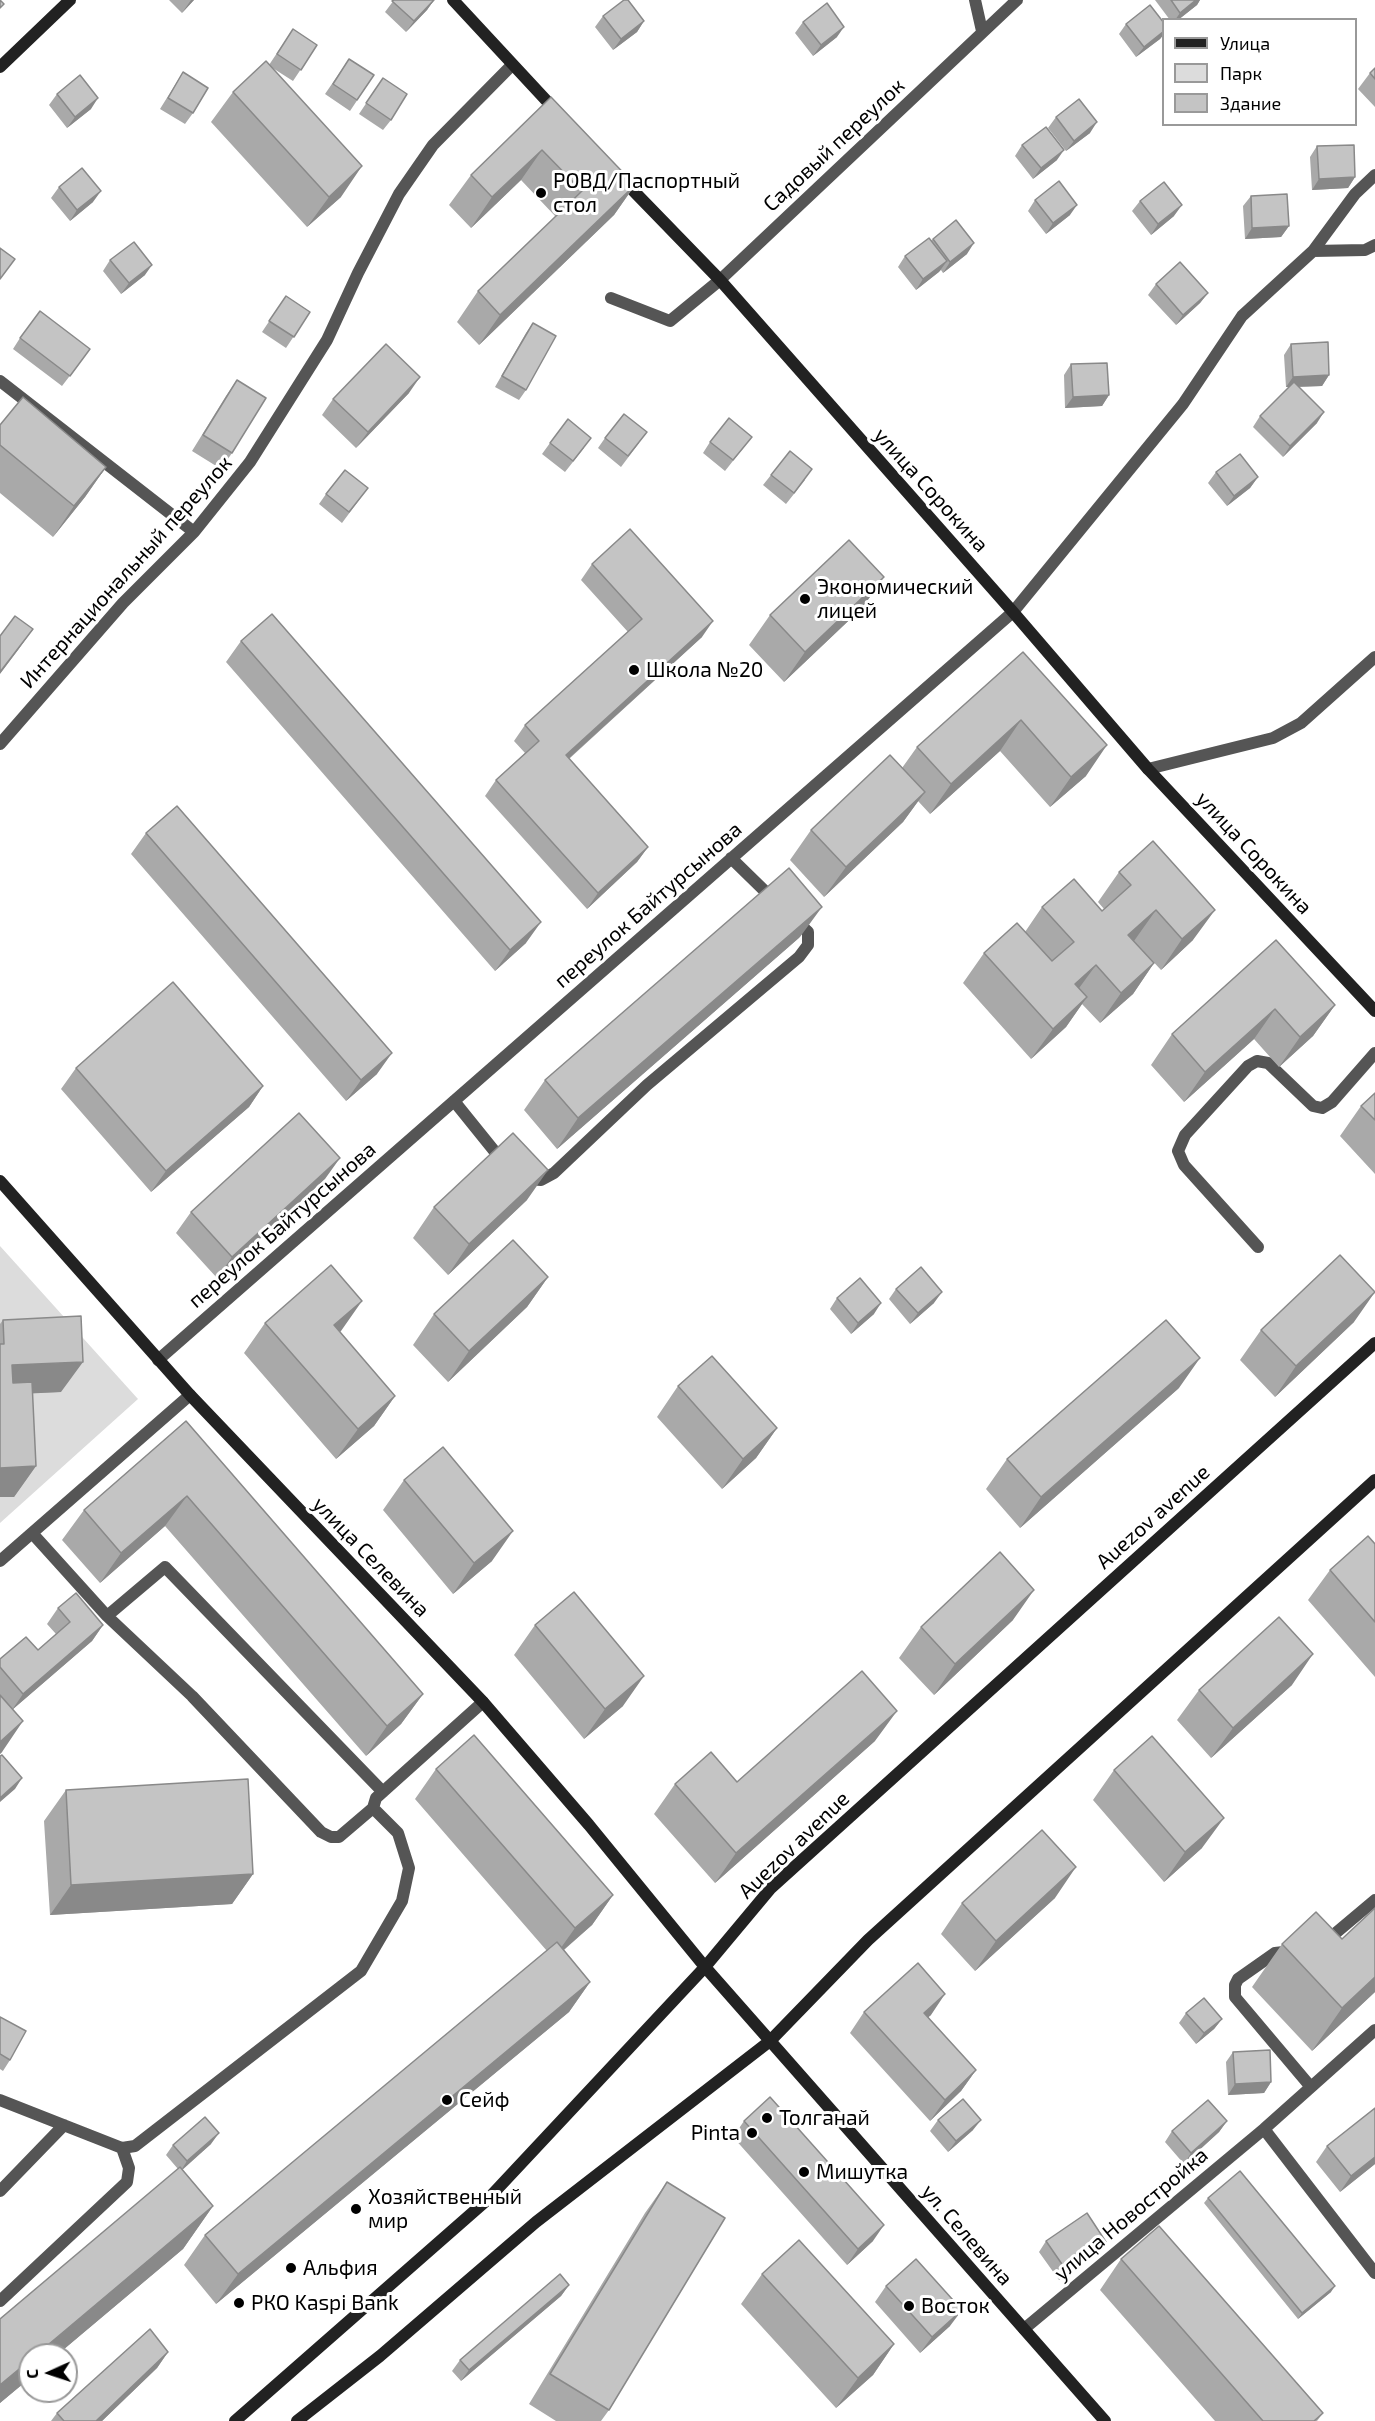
<!DOCTYPE html>
<meta charset="utf-8">
<style>
body{margin:0}
#map{position:relative;width:1375px;height:2421px;overflow:hidden;background:#fff;font-family:"Exo 2",sans-serif}
canvas{display:block}
.legend{position:absolute;left:1162px;top:18px;width:195px;height:108px;box-sizing:border-box;background:#fff;border:2px solid #999;margin:0;padding:8px 10px;list-style:none;font-size:18px;color:#000}
.legend li{display:flex;align-items:center;gap:12px;height:30px}
.legend b{width:30px;border:2px solid #999}
.north{position:absolute;left:18px;top:2343px;width:60px;height:60px;box-sizing:border-box;background:#fff;border:2px solid #999;border-radius:50%;rotate:267deg;font-size:16px;font-weight:700;line-height:24px;text-align:center;color:#000}
.north::after{content:'';display:block;margin:auto;width:21px;height:27px;background:#000;clip-path:polygon(50% 0,100% 100%,50% 72%,0 100%)}
</style>
<div id="map">
<canvas width="1375" height="2421"></canvas>
<ul class="legend">
<li><b style="height:8px;background:#222"></b>Улица</li>
<li><b style="height:16px;background:#dcdcdc"></b>Парк</li>
<li><b style="height:16px;background:#c4c4c4"></b>Здание</li>
</ul>
<div class="north">С</div>
</div>
<script>
const c = document.querySelector('canvas').getContext('2d');
c.lineJoin = 'round';
function fill(path, color) { c.fillStyle = color; c.fill(path, 'evenodd'); }
function stroke(path, color, width, dash) { c.strokeStyle = color; c.lineWidth = width; c.lineCap = dash ? 'butt' : 'round'; c.setLineDash(dash || []); c.stroke(path); }
function label(font, color, halo, rows, align = 'center') {
  c.font = font + ' "Exo 2",sans-serif'; c.lineWidth = 6; c.setLineDash([]); c.textBaseline = 'middle'; c.strokeStyle = halo; c.fillStyle = color; for (const [text, x, y, turn = 0] of rows) {
    c.save(); c.translate(x, y); c.rotate((+turn || 0) * Math.PI / 180); c.textAlign = isNaN(turn) ? turn : align; if (halo) c.strokeText(text, 0, 0); c.fillText(text, 0, 0); c.restore();
  }
}
const green = new Path2D(`
 M0,1246L138,1399L0,1523Z`);
const street = new Path2D(`
 M975,0L982,31
 M1313,251L1365,250L1375,245
 M611,298L670,321L720,280L1017,0
 M0,381L194,532
 M0,744L123,603L194,532L250,462L327,340L358,273L399,194L433,145L512,65
 M1148,769L1273,738L1301,723L1375,657
 M731,858L775,901
 M454,1101L504,1163
 M527,1179L541,1180L554,1173L647,1085L799,957L808,945V932L794,919
 M1258,1247L1184,1165L1178,1151L1185,1135L1248,1066L1257,1061L1268,1063L1313,1106L1322,1108L1332,1102L1375,1053
 M158,1360L1013,612L1183,404L1242,316L1313,251L1355,194L1375,175
 M32,1533L107,1616L192,1696L321,1832L331,1837H339L373,1808
 M0,1561L190,1395
 M107,1616L165,1567L383,1792
 M1325,1942L1375,1900
 M1292,1951L1275,1953L1238,1979L1235,1985V1997L1310,2086
 M0,2100L122,2148L135,2146L361,1971L402,1901L409,1868L398,1833L373,1808L376,1798L483,1702
 M1264,2129L1375,2273
 M0,2191L64,2125
 M0,2301L127,2182L129,2168L122,2148
 M1024,2329L1264,2129L1375,2030`);
const secondary = new Path2D(`
 M453,0L557,112
 M0,67L70,0
 M621,178L720,280L1013,612L1148,769L1375,1011
 M0,1181L190,1395L483,1702L589,1825L705,1967L1105,2421
 M235,2421L487,2200L705,1967L771,1888L1375,1343
 M297,2421L380,2356L536,2222L770,2041L868,1940L1375,1480`);
const wall = new Path2D(`
 M169,0H194L182,13Z
 M394,0H434L427,10L406,32L385,12Z
 M1155,0H1200L1197,5L1178,20H1170Z
 M603,16L644,21L637,32L613,50L595,27Z
 M803,22L837,37L813,56L795,33Z
 M1164,23V34L1160,39L1136,57L1119,34L1126,24Z
 M293,29L317,45L293,81L271,67L341,197L307,227L211,122L233,92L269,65Z
 M349,59L374,75L350,111L325,94Z
 M1375,68V107L1358,89L1370,73Z
 M183,72L193,113L185,124L160,109Z
 M383,78L391,120L383,130L359,114Z
 M57,94L91,109L67,128L49,105Z
 M551,97L635,185L614,215L479,345L457,322L478,291L556,217L521,180L471,228L449,205L471,175Z
 M1056,117L1090,133L1066,151L1048,128Z
 M1022,145L1057,160L1033,179L1015,156Z
 M1317,146L1355,177L1348,188L1312,190L1310,157Z
 M59,187L93,202L70,221L51,198Z
 M1251,196L1289,226L1281,237L1245,239L1243,206Z
 M1035,200L1070,215L1046,234L1028,211Z
 M1140,201L1174,216L1151,235L1132,211Z
 M933,239L967,254L943,273L941,270L916,290L898,267L905,256L931,241Z
 M110,260L145,275L121,294L103,271Z
 M1156,284L1208,293L1200,303L1176,325L1148,295Z
 M286,296L310,312L286,348L262,332Z
 M533,323L526,390L519,400L495,387L526,333Z
 M20,338L82,360L62,386L13,349Z
 M1291,344L1329,375L1322,386L1299,387L1317,423L1283,457L1253,427L1260,416L1289,387H1286L1284,355Z
 M1071,364L1109,395L1102,406L1065,408L1064,375Z
 M237,380L232,453L221,469L192,451L226,396Z
 M409,393L356,448L322,415L333,399Z
 M0,425L106,467L85,497L53,537L0,493Z
 M605,438L639,443L621,467L598,448Z
 M710,442L744,447L725,471L703,453Z
 M550,443L584,448L565,472L542,454Z
 M1216,472L1258,477L1250,488L1227,506L1208,483Z
 M771,475L805,480L786,504L763,485Z
 M368,488L342,523L319,504L326,494Z
 M592,564L702,637L569,759L648,847L637,862L587,909L485,796L496,780L525,753L514,741L525,725L628,632L581,580Z
 M863,607L784,682L749,645L770,615Z
 M241,641L526,943L495,971L226,662Z
 M1023,652L1086,776L1050,807L1000,751L930,814L918,801L903,822L824,897L790,860L811,830L902,768L917,747Z
 M146,833L377,1074L346,1101L131,854Z
 M1119,872L1193,940L1161,970L1134,941L1154,963L1133,994L1100,1023L1082,1004L1066,1027L1031,1059L963,983L984,953L1025,932L1042,907L1102,911L1104,909L1098,902Z
 M800,937L557,1149L524,1110L545,1080Z
 M1276,940L1335,1005L1313,1036L1279,1067L1254,1039L1184,1102L1151,1065L1172,1034Z
 M76,1068L263,1086L249,1107L151,1192L61,1089Z
 M1375,1093V1174L1340,1136L1361,1106Z
 M325,1179L217,1278L176,1233L191,1212Z
 M527,1200L448,1275L413,1238L434,1207Z
 M548,1277L527,1307L448,1382L413,1345L434,1314Z
 M896,1289L934,1303L910,1324L889,1299Z
 M837,1298L874,1314L851,1334L830,1309Z
 M3,1320L61,1392L32,1393L36,1466L14,1497H0V1324Z
 M1354,1322L1275,1397L1240,1360L1261,1330Z
 M265,1323L340,1332L395,1396L374,1426L336,1459L244,1353Z
 M678,1386L777,1428L756,1458L722,1489L657,1417Z
 M1179,1388L1020,1528L986,1489L1007,1459Z
 M186,1421L423,1694L401,1724L366,1756L165,1526L100,1583L62,1540L84,1510Z
 M404,1480L492,1561L453,1594L383,1510Z
 M1375,1544V1677L1308,1600L1330,1570Z
 M58,1608L103,1625L92,1641L13,1709L2,1752L0,1754V1659L38,1650L56,1634L47,1624Z
 M1013,1620L934,1695L899,1658L921,1627Z
 M535,1625L623,1706L584,1739L514,1655Z
 M1292,1685L1211,1758L1177,1720L1199,1690Z
 M875,1741L715,1883L654,1814L675,1784L737,1782Z
 M436,1769L613,1895L592,1925L564,1950L590,1982L569,2012L216,2304L184,2265L205,2235L547,1951L415,1799Z
 M1114,1770L1202,1848L1164,1882L1093,1800Z
 M66,1790L253,1874L232,1904L50,1915L44,1821Z
 M1055,1898L975,1971L941,1934L962,1903Z
 M1375,1908V1992L1312,2051L1252,1987L1282,1944L1342,1939Z
 M864,2012L931,2015L928,2017L976,2070L961,2091L930,2121L850,2033Z
 M1186,2013L1222,2019L1214,2029L1196,2044L1179,2023Z
 M0,2017L10,2060L3,2071L0,2069Z
 M1233,2052L1271,2082L1264,2093L1228,2095L1226,2062Z
 M1375,2108V2164L1340,2192L1316,2162L1327,2146Z
 M938,2120L973,2130L948,2152L930,2131Z
 M744,2121L873,2241L847,2265L733,2137Z
 M1227,2121L1219,2132L1184,2164L1165,2142L1172,2131Z
 M211,2144L182,2169L213,2206L183,2249L57,2355H30V2378L0,2403V2319L178,2169L166,2155L173,2145Z
 M667,2182L609,2410L601,2421H556L529,2404L645,2213Z
 M1208,2198L1331,2292L1298,2319L1204,2203Z
 M1046,2241L1099,2252L1059,2280L1039,2252Z
 M1121,2259L1323,2413L1317,2421H1215L1100,2290Z
 M762,2274L894,2344L873,2375L836,2408L741,2304Z
 M569,2285L561,2296L461,2381L452,2371L460,2360Z
 M886,2286L950,2326L920,2353L875,2302Z
 M168,2352L157,2368L102,2421H51L57,2413Z`);
const shadedWall = new Path2D(`
 M191,0H194L182,13Z
 M434,0L427,10L406,32L414,21Z
 M1196,0H1200L1197,5L1178,20H1175L1180,13Z
 M644,21L637,32L613,50L621,39Z
 M844,27L837,37L813,56L821,45Z
 M1164,31V34L1160,39L1136,57L1144,47Z
 M98,98L91,109L67,128L75,117Z
 M1097,122L1090,133L1066,151L1074,141Z
 M542,150L521,180L471,228L492,197Z
 M1064,150L1057,160L1033,179L1041,168Z
 M362,166L341,197L307,227L329,197Z
 M1355,177L1348,188L1312,190L1319,179Z
 M635,185L614,215L479,345L500,315Z
 M101,191L93,202L70,221L77,210Z
 M1077,205L1070,215L1046,234L1053,223Z
 M1182,205L1174,216L1151,235L1158,224Z
 M1289,226L1281,237L1245,239L1252,228Z
 M974,243L967,254L943,273L950,262Z
 M947,261L939,272L916,290L923,279Z
 M152,265L145,275L121,294L129,283Z
 M1208,293L1200,303L1176,325L1183,315Z
 M1329,375L1322,386L1286,387L1293,377Z
 M420,377L409,393L356,448L368,432Z
 M1109,395L1102,406L1065,408L1073,397Z
 M1324,412L1317,423L1283,457L1290,446Z
 M106,467L85,497L53,537L74,506Z
 M1258,477L1250,488L1227,506L1234,496Z
 M884,577L863,607L784,682L805,652Z
 M713,621L702,637L555,771L566,755Z
 M33,629L18,650L0,674V672Z
 M1021,720L1000,751L930,814L951,784Z
 M1107,745L1086,776L1050,807L1071,777Z
 M925,792L903,822L824,897L846,867Z
 M648,847L637,862L587,909L598,893Z
 M822,907L800,937L557,1149L578,1118Z
 M1156,910L1134,941L1107,965L1128,935Z
 M1215,910L1193,940L1161,970L1182,939Z
 M541,922L526,943L495,971L510,950Z
 M1154,963L1133,994L1100,1023L1121,993Z
 M1096,965L1074,995L1075,984Z
 M1087,997L1066,1027L1031,1059L1053,1029Z
 M1335,1005L1313,1036L1279,1067L1300,1037Z
 M1275,1009L1254,1039L1184,1102L1205,1072Z
 M392,1053L377,1074L346,1101L361,1080Z
 M263,1086L249,1107L151,1192L166,1171Z
 M340,1158L325,1179L217,1278L232,1257Z
 M548,1170L527,1200L448,1275L469,1244Z
 M548,1277L527,1307L448,1382L469,1351Z
 M942,1292L934,1303L910,1324L918,1313Z
 M1375,1292L1354,1322L1275,1397L1296,1366Z
 M362,1301L341,1331L313,1355L334,1325Z
 M881,1303L874,1314L851,1334L858,1323Z
 M1200,1358L1179,1388L1020,1528L1041,1497Z
 M83,1362L61,1392L0,1395L12,1365Z
 M395,1396L374,1426L336,1459L358,1429Z
 M777,1428L756,1458L722,1489L743,1459Z
 M36,1466L14,1497H0V1468Z
 M187,1496L165,1526L100,1583L121,1553Z
 M513,1531L492,1561L453,1594L474,1563Z
 M1034,1590L1013,1620L934,1695L955,1664Z
 M103,1625L92,1641L12,1710L23,1694Z
 M1313,1654L1292,1685L1211,1758L1233,1728Z
 M644,1676L623,1706L584,1739L605,1709Z
 M423,1694L401,1724L366,1756L387,1726Z
 M897,1711L875,1741L715,1883L736,1853Z
 M23,1721L2,1752L0,1754V1742Z
 M22,1778L15,1789L0,1802V1798Z
 M1224,1818L1202,1848L1164,1882L1185,1852Z
 M1076,1867L1055,1898L975,1971L996,1941Z
 M253,1874L232,1904L50,1915L71,1885Z
 M613,1895L592,1925L553,1959L575,1928Z
 M1375,1977V1992L1312,2051L1342,2008Z
 M590,1982L569,2012L216,2304L238,2274Z
 M945,1994L931,2015L909,2034L924,2013Z
 M1222,2019L1214,2029L1196,2044L1204,2033Z
 M976,2070L961,2091L930,2121L945,2100Z
 M1271,2082L1264,2093L1228,2095L1235,2084Z
 M981,2120L973,2130L948,2152L956,2141Z
 M1227,2121L1219,2132L1184,2164L1191,2153Z
 M219,2133L211,2144L180,2172L187,2161Z
 M1375,2157V2164L1340,2192L1351,2176Z
 M213,2206L183,2249L57,2355H36Z
 M884,2225L873,2241L847,2265L858,2249Z
 M1106,2242L1099,2252L1059,2280L1066,2270Z
 M569,2285L561,2296L461,2381L469,2370Z
 M1335,2286L1331,2292L1298,2319L1302,2313Z
 M962,2310L950,2326L920,2353L932,2337Z
 M894,2344L873,2375L836,2408L858,2378Z
 M168,2352L157,2368L102,2421H96Z
 M30,2360V2378L0,2403V2385Z`);
const building = new Path2D(`
 M0,0L4,4L0,8Z
 M394,0H434L414,21L392,1Z
 M624,0H628L644,21L621,39L603,16Z
 M1171,0H1196L1180,13Z
 M827,3L844,27L821,45L803,22Z
 M1150,5L1164,23V31L1144,47L1126,24Z
 M293,29L317,45L301,70L277,54Z
 M349,59L374,75L357,100L333,84Z
 M266,61L362,166L329,197L233,92Z
 M1375,68V79L1370,73Z
 M183,72L208,88L193,113L168,98Z
 M80,75L98,98L75,117L57,94Z
 M383,78L407,94L391,120L366,103Z
 M551,97L635,185L500,315L478,291L582,191L542,150L492,197L471,175Z
 M1079,99L1097,122L1074,141L1056,117Z
 M1046,127L1064,150L1041,168L1022,145Z
 M1354,145L1355,177L1319,179L1317,146Z
 M82,168L101,191L77,210L59,187Z
 M1059,181L1077,205L1053,223L1035,200Z
 M1164,182L1182,205L1158,224L1140,201Z
 M1287,194L1289,226L1252,228L1251,196Z
 M956,220L974,243L950,262L933,239Z
 M929,238L947,261L923,279L905,256Z
 M134,242L152,265L129,283L110,260Z
 M0,248L15,259L0,279Z
 M1180,262L1208,293L1183,315L1156,284Z
 M286,296L310,312L294,337L269,321Z
 M40,311L90,349L70,376L20,338Z
 M533,323L556,336L526,390L502,376Z
 M1328,342L1329,375L1293,377L1291,344Z
 M386,344L420,377L368,432L333,399Z
 M1107,363L1109,395L1073,397L1071,364Z
 M237,380L266,398L232,453L203,435Z
 M1294,382L1324,412L1290,446L1260,416Z
 M23,397L106,467L74,506L0,445V425Z
 M624,414L647,432L628,456L605,438Z
 M729,418L752,437L733,460L710,442Z
 M568,419L591,438L573,461L550,443Z
 M790,451L812,469L794,493L771,475Z
 M1240,454L1258,477L1234,496L1216,472Z
 M345,470L368,488L349,512L326,494Z
 M630,529L713,621L566,755L648,847L598,893L496,780L539,741L525,725L642,619L592,564Z
 M849,540L884,577L805,652L770,615Z
 M272,614L541,922L510,950L241,641Z
 M15,616L33,629L0,672V636Z
 M1023,652L1107,745L1071,777L1021,720L951,784L917,747Z
 M890,755L925,792L846,867L811,830Z
 M177,806L392,1053L361,1080L146,833Z
 M1153,841L1215,910L1182,939L1156,910L1128,935L1154,963L1121,993L1096,965L1075,984L1087,997L1053,1029L984,953L1017,923L1052,961L1074,942L1042,907L1074,879L1102,911L1131,885L1119,872Z
 M789,868L822,907L578,1118L545,1080Z
 M1276,940L1335,1005L1300,1037L1275,1009L1205,1072L1172,1034Z
 M173,982L263,1086L166,1171L76,1068Z
 M1375,1093V1120L1361,1106Z
 M299,1113L340,1158L232,1257L191,1212Z
 M513,1133L548,1170L469,1244L434,1207Z
 M513,1240L548,1277L469,1351L434,1314Z
 M1340,1255L1375,1292L1296,1366L1261,1330Z
 M331,1265L362,1301L334,1325L395,1396L358,1429L265,1323Z
 M921,1267L942,1292L918,1313L896,1289Z
 M860,1278L881,1303L858,1323L837,1298Z
 M81,1316L83,1362L12,1365L13,1383L32,1382L36,1466L0,1468V1344H4L3,1320Z
 M1166,1320L1200,1358L1041,1497L1007,1459Z
 M712,1356L777,1428L743,1459L678,1386Z
 M186,1421L423,1694L387,1726L187,1496L121,1553L84,1510Z
 M443,1447L513,1531L474,1563L404,1480Z
 M1368,1536L1375,1544V1622L1330,1570Z
 M1000,1552L1034,1590L955,1664L921,1627Z
 M574,1592L644,1676L605,1709L535,1625Z
 M76,1593L103,1625L23,1694L0,1667V1659L26,1637L38,1650L70,1622L58,1608Z
 M1279,1617L1313,1654L1233,1728L1199,1690Z
 M862,1671L897,1711L736,1853L675,1784L711,1752L737,1782Z
 M0,1695L23,1721L0,1742Z
 M474,1735L613,1895L575,1928L436,1769Z
 M1152,1736L1224,1818L1185,1852L1114,1770Z
 M2,1755L22,1778L0,1798V1756Z
 M248,1779L253,1874L71,1885L66,1790Z
 M1042,1830L1076,1867L996,1941L962,1903Z
 M1375,1908V1977L1342,2008L1282,1944L1316,1912L1342,1939Z
 M557,1942L590,1982L238,2274L205,2235Z
 M918,1963L945,1994L924,2013L976,2070L945,2100L864,2012Z
 M1204,1998L1222,2019L1204,2033L1186,2013Z
 M0,2017L26,2031L10,2060L0,2054Z
 M1270,2050L1271,2082L1235,2084L1233,2052Z
 M770,2097L884,2225L858,2249L744,2121Z
 M963,2099L981,2120L956,2141L938,2120Z
 M1208,2100L1227,2121L1191,2153L1172,2131Z
 M1375,2108V2157L1351,2176L1327,2146Z
 M205,2117L219,2133L187,2161L173,2145Z
 M180,2167L213,2206L36,2355H30V2360L0,2385V2319Z
 M1240,2171L1335,2286L1302,2313L1208,2198Z
 M667,2182L725,2218L609,2410L550,2374Z
 M1087,2213L1106,2242L1066,2270L1046,2241Z
 M1159,2226L1323,2413L1314,2421H1263L1121,2259Z
 M799,2240L894,2344L858,2378L762,2274Z
 M916,2259L962,2310L932,2337L886,2286Z
 M560,2274L569,2285L469,2370L460,2360Z
 M150,2329L168,2352L96,2421H64L57,2413Z`);
const markers = [
 [541,193,6,"#000"],
 [805,599,6,"#000"],
 [634,670,6,"#000"],
 [447,2100,6,"#000"],
 [767,2118,6,"#000"],
 [752,2133,6,"#000"],
 [804,2172,6,"#000"],
 [356,2209,6,"#000"],
 [291,2268,6,"#000"],
 [239,2303,6,"#000"],
 [909,2306,6,"#000"]
];
const streetNames = [
 ["Садовый переулок",834,145,-43],
 ["улица Сорокина",931,490,48],
 ["Интернациональный переулок",126,572,-48],
 ["улица Сорокина",1254,853,47],
 ["переулок Байтурсынова",648,905,-41],
 ["переулок Байтурсынова",282,1225,-41],
 ["Auezov avenue",1153,1517,-42],
 ["улица Селевина",371,1557,46],
 ["Auezov avenue",794,1845,-44],
 ["улица Новостройка",1131,2214,-40],
 ["ул. Селевина",967,2235,49]
];
const poiNames = [
 ["РОВД/Паспортный",553,181],
 ["стол",553,205],
 ["Экономический",817,587],
 ["лицей",817,611],
 ["Школа №20",646,670],
 ["Сейф",459,2100],
 ["Толганай",779,2118],
 ["Pinta",740,2133,"right"],
 ["Мишутка",816,2172],
 ["Хозяйственный",368,2197],
 ["мир",368,2221],
 ["Альфия",303,2268],
 ["РКО Kaspi Bank",251,2303],
 ["Восток",921,2306]
];
fill(green, '#dcdcdc');
stroke(street, '#555', 12);
stroke(secondary, '#222', 12);
fill(wall, '#a9a9a9');
fill(shadedWall, '#898989');
fill(building, '#c4c4c4');
stroke(building, '#898989', 1.5);
for (const [x, y, r, color] of markers) { const dot = new Path2D(); dot.arc(x, y, r, 0, 2 * Math.PI); c.fillStyle = color; c.fill(dot); stroke(dot, '#fff', 2); }
label('21px', '#000', '#fff', streetNames);
label('21px', '#000', '#fff', poiNames, 'left');
</script>
